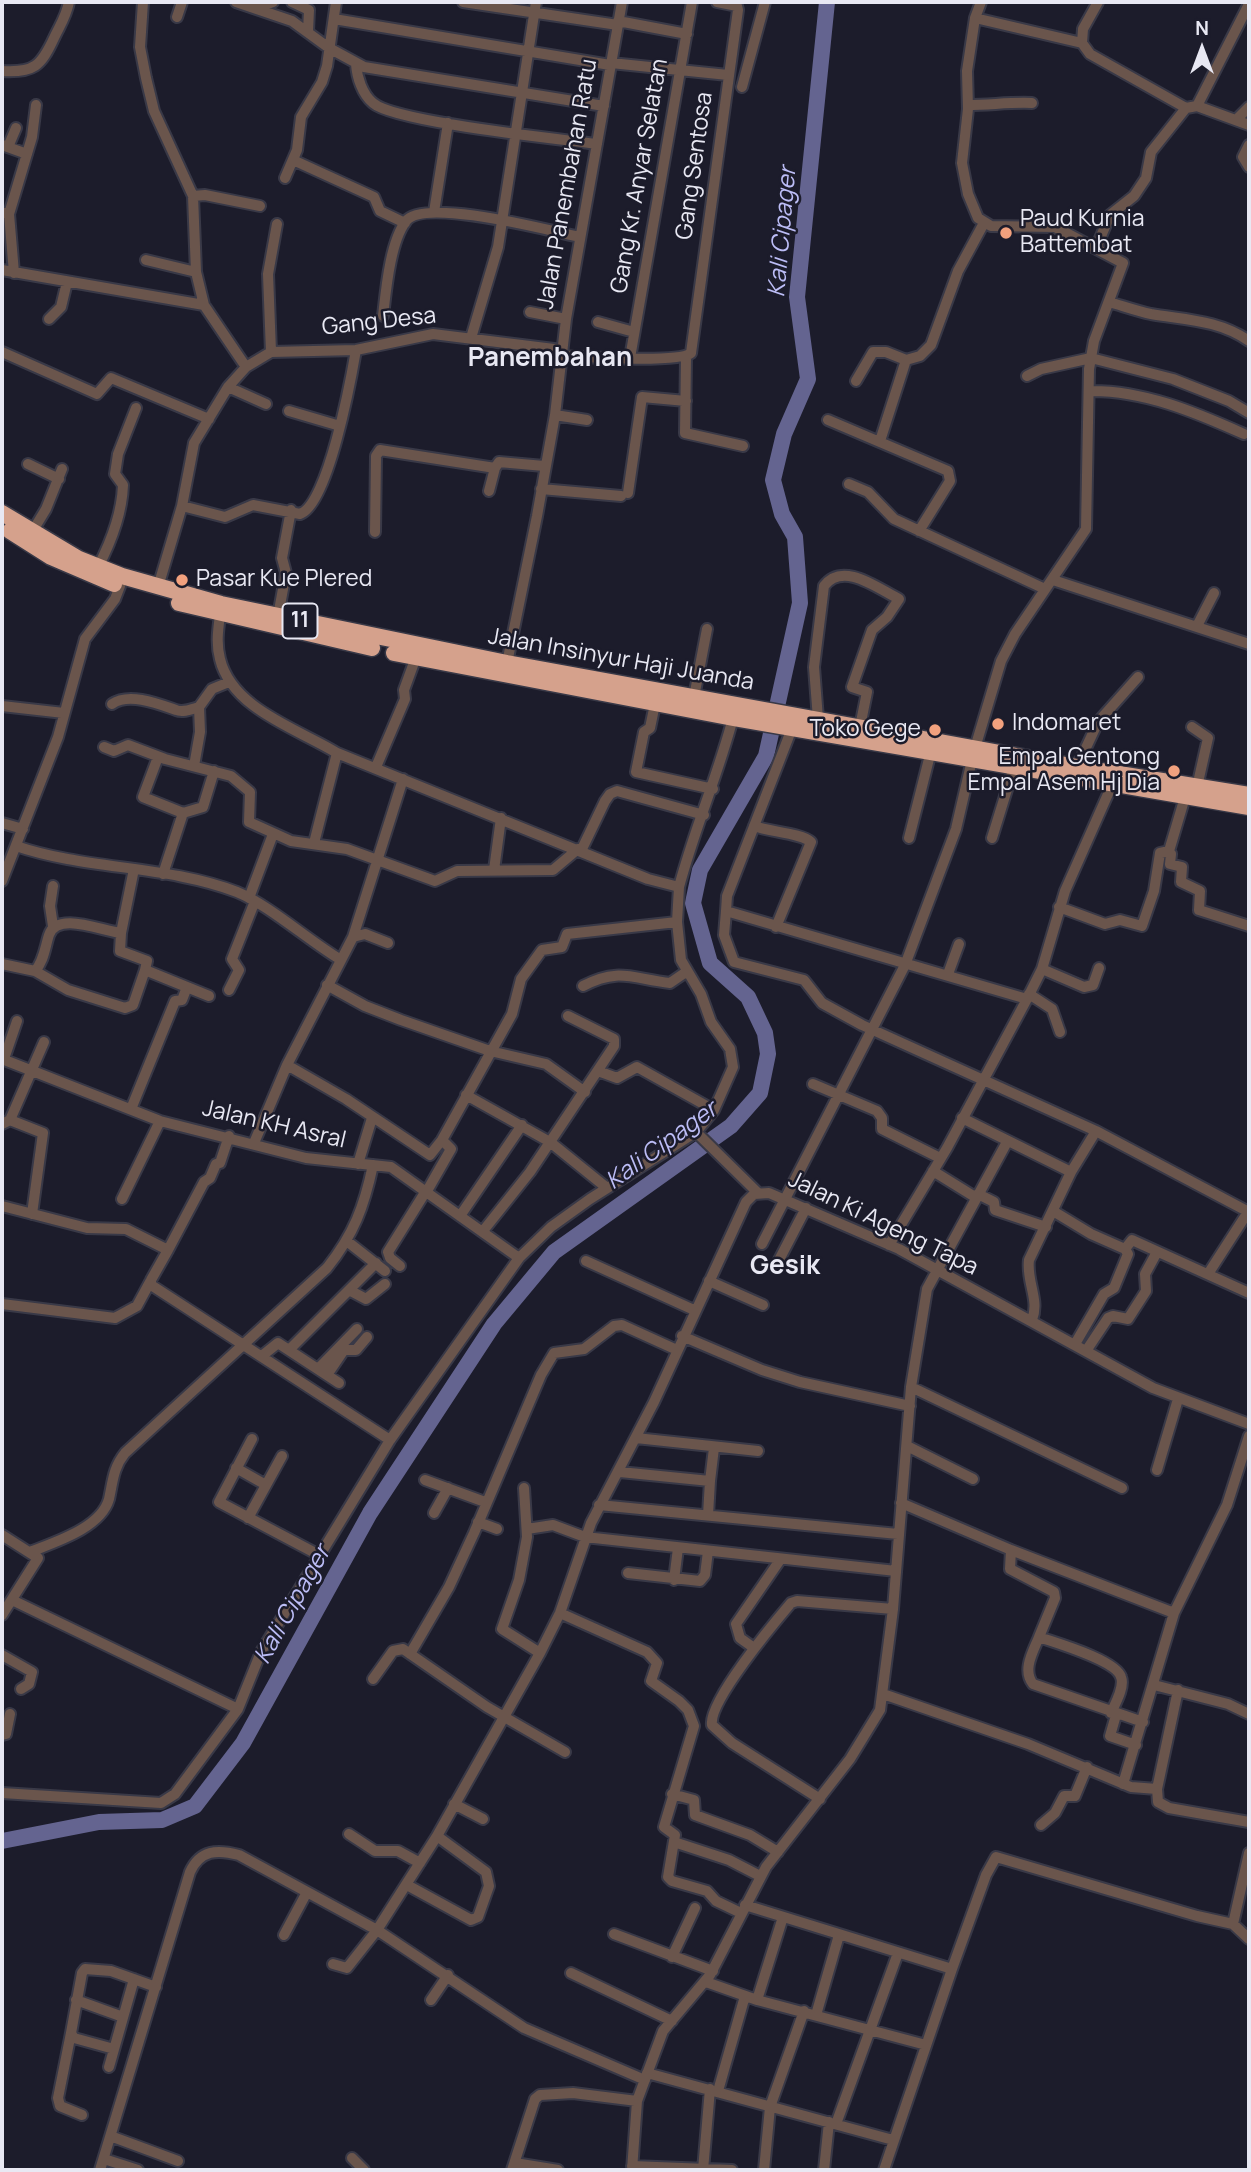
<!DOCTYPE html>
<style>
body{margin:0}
#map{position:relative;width:1251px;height:2172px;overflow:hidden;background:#1c1c2b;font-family:Manrope,sans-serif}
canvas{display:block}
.frame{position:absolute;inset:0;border:4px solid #e8e8f3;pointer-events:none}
.north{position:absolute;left:1167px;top:14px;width:70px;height:70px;-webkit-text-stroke:5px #1c1c2b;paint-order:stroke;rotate:0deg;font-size:19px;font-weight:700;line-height:28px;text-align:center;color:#e8e8f3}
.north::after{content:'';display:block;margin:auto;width:24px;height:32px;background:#e8e8f3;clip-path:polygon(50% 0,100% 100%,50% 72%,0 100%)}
</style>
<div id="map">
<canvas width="1251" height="2172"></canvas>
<div class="frame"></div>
<div class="north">N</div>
</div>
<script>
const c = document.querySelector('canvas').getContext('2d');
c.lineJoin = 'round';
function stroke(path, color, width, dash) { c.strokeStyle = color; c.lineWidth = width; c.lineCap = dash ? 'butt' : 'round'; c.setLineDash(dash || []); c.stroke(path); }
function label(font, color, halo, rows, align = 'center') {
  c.font = font + ' Manrope,sans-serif'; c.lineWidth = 5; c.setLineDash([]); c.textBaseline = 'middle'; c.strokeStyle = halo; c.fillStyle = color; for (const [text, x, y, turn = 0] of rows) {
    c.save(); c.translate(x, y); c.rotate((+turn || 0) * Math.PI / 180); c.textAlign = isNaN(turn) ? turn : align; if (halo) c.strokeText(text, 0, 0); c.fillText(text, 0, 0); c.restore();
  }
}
const river = new Path2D(`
 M2,1841L99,1822L162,1820L195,1806L243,1743L370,1513L494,1324L554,1252L731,1126L760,1093L768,1054L765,1033L748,997L710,963L693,903L700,870L766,756L800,603L795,537L782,514L773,480L784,434L808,379L797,297L827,2`);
const minor = new Path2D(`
 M143,2L140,47L146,78L154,111L193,196L196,272L204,305L246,367
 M236,2L292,21L329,48L364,67L604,106
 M292,2L309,10L308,31
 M463,2L618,25
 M256,8L273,2
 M177,17L182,2
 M975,18L1082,43L1090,54L1186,108
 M334,19L610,65
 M618,21L687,34
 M1082,43L1083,29L1098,2
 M611,63L728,75
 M356,64C357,77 362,94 373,103C394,122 560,139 597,144
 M2,71C34,73 41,66 54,38C60,25 66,17 69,2
 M742,87L765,2
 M968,105C990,105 1010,102 1032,103
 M1197,106L1249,4
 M1237,119L1249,107
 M2,145L27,154
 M1249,145L1243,157L1249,167
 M8,147L16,128
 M293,160L374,197L380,211L405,223
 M285,178L297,150L301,117L322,82L327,66L336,2
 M193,196L205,195L260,206
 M434,212L448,123
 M4,213L9,214L14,273
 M9,214L32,137L36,105
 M1096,248L1110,215L1134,196L1146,178L1151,152L1186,108L1197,106L1249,125
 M146,260L196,272
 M2,270L204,305
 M1109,302C1123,306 1137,311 1151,314C1186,320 1219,320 1249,341
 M530,312L566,319
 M383,316C386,290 390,242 406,221C424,197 551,231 580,237
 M49,319L61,307L67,282
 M598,322L634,332
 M471,338L498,247L536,2
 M2,352L97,394L111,378L209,419
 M271,352L268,274L277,224
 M561,356C582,357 680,363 691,353L738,10L737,6L717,2
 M686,357L685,433L743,446
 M630,358L692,2
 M1027,376L1041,369L1091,358L1173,379L1229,401L1249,413
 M856,381L873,352H886L906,360L920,356L931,345L958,271L984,223
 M228,387L266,404
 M1089,391C1143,390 1195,412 1244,434
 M289,411L340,426
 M555,415L587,420
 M828,420L948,471L950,481L919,531
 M880,441L906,360
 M28,464L59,479
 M495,468L499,462L544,466
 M849,484L868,492L894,519L1045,589
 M541,489L621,496
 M489,491L495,468
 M628,493L642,397L686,401
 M182,506L225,517L253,505L300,514C328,505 351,379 356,350
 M32,532L46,509L62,469
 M375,532L376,456L380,450L495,468
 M98,567C111,542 122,513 123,485L115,474L118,454L136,408
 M1053,580L1249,644
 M158,587L182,506L194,443L228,387L246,367L271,352L356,350L433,334L562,350
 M278,616L286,573L282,558L291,510
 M1197,626L1214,593
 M507,663L537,516L555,415L566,319L622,2
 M694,697L707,629
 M112,704C129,692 159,704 176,710C183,713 192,709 199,707L212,689L229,682
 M655,704L650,728L644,732L636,772L713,789
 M2,706L64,713
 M818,719L814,667L824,586C843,561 877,588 899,599L887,617L872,630L852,687L867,692L860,727
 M1192,727L1208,738L1197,787
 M789,736L727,896L726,911L1027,999
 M104,747L114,751L128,745L165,759L231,776L250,792L249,822L291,841L347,849L435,881L457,871L553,870L578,849
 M975,748L1001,661L1015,634L1086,529L1089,369L1094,341L1123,263L1055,227L991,226L978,218L968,194L962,163L968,109L967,71L975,18L981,2
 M158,757L143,797L183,813L203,807L214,771
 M194,766L200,732L199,707
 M376,767L405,699L404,690L416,657
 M1077,767L1098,722L1138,677
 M2,823L23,829
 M754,826C770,832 801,833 811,842L776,927
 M909,838L931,751
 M992,838L1014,767
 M314,843L337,753
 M16,846C86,870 167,865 237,892C269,905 309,941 341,960
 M581,851L605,801L610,794L617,791L704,815
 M1168,853L1171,854L1170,864L1182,867L1181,882L1200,891L1199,910L1249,926
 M494,870L501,818
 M163,874L183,813
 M2,881L58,737L85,639L115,599L120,586
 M53,886L50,906L53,926
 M679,887C694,830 718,775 733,718
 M249,898L273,834
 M1059,907L1105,924L1120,920L1142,926L1154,891L1160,853L1169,851L1185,797
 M726,911L724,935L734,962L804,980L822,1003L862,1025L1096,1131L1249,1212
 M121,933L120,951L147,961L145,970
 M353,937L365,934L388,943
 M2,964L35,971C44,961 45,947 49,935C57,911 102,931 121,933L134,869
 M1042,969L1084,987L1093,985L1099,968
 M35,971L68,990L125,1008L133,1005L145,970L209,996
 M948,974L959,944
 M327,985L365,1006L401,1020L490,1051L546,1064L585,1092
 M583,986C619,967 633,979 670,983L686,972
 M229,990L239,970L232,959L255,901
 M1029,994L1052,1009L1060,1032
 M2,1059L160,1121L306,1158L391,1167L519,1258
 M4,1059L17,1021
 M287,1065L346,1099L430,1155L442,1140L512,1014L521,979L542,950L562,947L567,934L677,922
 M598,1071L617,1078L637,1067L714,1110
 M813,1084L877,1111L882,1118V1129L940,1158
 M466,1095L550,1142L607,1188
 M131,1109L175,1001L182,1000L187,987
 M962,1118L1071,1172
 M10,1120L43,1133L32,1214
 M2,1124L10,1120L44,1042
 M696,1132L757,1192
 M254,1143L287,1065L353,937L403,779
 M358,1164L372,1118
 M933,1171L975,1197
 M427,1191L451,1149L442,1140
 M978,1194L994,1202L995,1210L1046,1227
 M122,1199L160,1121
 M2,1206L87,1228L126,1229L168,1250L151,1280V1285L390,1440
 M1053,1211L1091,1234L1125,1249L1132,1240L1249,1293
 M460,1216L522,1125
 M483,1231L530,1172L614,1046V1039L568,1016
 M348,1242L385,1271
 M762,1244L905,965L956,829L972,760
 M889,1245L947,1148L1027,999L1042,969L1065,891L1112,785
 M168,1250L204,1182L210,1178L216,1164L220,1163L229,1136
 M779,1260L806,1208
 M586,1261L694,1310
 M400,1266L390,1258L388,1252L426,1191
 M1208,1274L1248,1212
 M709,1281L763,1305
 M349,1290L366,1299L385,1284
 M2,1304L115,1318L137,1306L150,1282
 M1032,1320C1040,1300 1026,1281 1029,1260L1071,1172L1096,1131
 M682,1336L762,1370L800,1382L910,1406
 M1075,1344L1104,1294L1114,1288L1128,1254L1125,1249
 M289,1350L376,1263
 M1086,1351L1108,1318L1113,1316L1128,1319L1146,1291L1145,1274L1157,1252
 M263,1355L278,1343L339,1383
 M318,1369L357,1329
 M327,1375L344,1350H356L367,1337
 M911,1387L1122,1488
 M636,1438L758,1451
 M252,1439L219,1502L319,1555
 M907,1446L973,1479
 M236,1468L266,1485
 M1157,1470L1178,1399
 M620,1472L710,1481L708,1515
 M425,1480L485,1502
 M710,1481L714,1448
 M524,1488L527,1537L519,1580L502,1629L540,1653
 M901,1503L1011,1550L1174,1613
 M599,1505L898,1534
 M434,1513L448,1488
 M248,1518L282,1456
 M478,1522L497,1529
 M527,1529L553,1525L585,1537L896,1571
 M2,1535L38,1558L2,1615
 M1011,1550L1010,1569L1054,1592L1055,1598L1039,1637
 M30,1552C55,1542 101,1528 109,1499C113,1481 113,1468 125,1453L327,1268C354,1234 364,1207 373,1165
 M628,1573L700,1581L705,1575L708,1551
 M674,1580L678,1548
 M12,1600L238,1709
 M560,1613L647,1652L657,1663L651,1681L679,1701L688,1710L694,1726L664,1827L675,1835L668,1877L672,1881L707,1891L716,1901L741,1913
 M754,1648L740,1638L736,1624L780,1560
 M410,1654L449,1587L474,1533L541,1375L554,1353L584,1349L614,1326L622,1325L677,1350
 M2,1655L32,1672L29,1684L21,1689
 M373,1679L393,1651L403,1649L487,1707L565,1752
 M1154,1685L1228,1704L1249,1714
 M1178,1690L1157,1789L1158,1802L1169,1808L1249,1822
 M883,1694L1028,1744L1131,1787L1157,1789
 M1111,1713C1115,1704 1125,1687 1121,1677C1116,1660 1056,1643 1039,1637C1033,1652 1022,1670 1033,1684L1143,1722
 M1116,1715L1110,1736L1136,1745
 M2,1735L6,1734L10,1714
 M1123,1784L1174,1613L1227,1505L1249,1436
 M2,1793L161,1803L175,1794L238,1709L261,1652L390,1440L519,1258L551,1227L590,1199L696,1132L714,1110L733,1067L730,1049L711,1022L701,994L681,960L677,922L679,887L648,879L337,753C298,729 232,709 220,659C216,644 218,630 220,615
 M672,1794L694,1800L695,1815L750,1835L778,1852
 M820,1799L732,1743L712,1725C708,1702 774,1623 791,1603L797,1601L893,1609
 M454,1804L483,1819
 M1041,1825L1055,1813L1064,1796H1075L1087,1767
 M349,1834L375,1851H398L420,1863
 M674,1842L729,1860L760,1876
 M407,1885L471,1920L478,1917L489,1886L486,1872L437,1836
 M745,1905L952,1969
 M1233,1924L1249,1939
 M614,1934L713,1971
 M284,1935L307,1892
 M672,1957L695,1908
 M333,1964L347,1968L377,1930L437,1836L540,1653L560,1613L591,1523L654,1402L746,1202L754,1194L769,1193L899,1249L1153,1388L1249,1424
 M571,1973L672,2021
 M706,1982L757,2000L926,2045
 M76,2000L123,2017
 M431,2000L448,1975
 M757,2000L783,1917
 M816,2015L839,1935
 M71,2033L58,2098L60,2106L82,2115
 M114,2049L74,2038L71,2033L82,1973L85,1969L111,1971L156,1987
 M109,2067L134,1979
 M647,2073L893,2140
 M718,2091L745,1996
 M836,2124L898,1953
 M113,2137L178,2161
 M352,2158L364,2170
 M104,2159L138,2170
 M515,2163L558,2170
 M632,2166L732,2170
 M100,2170L190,1872C200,1850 217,1849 239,1855L377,1930L524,2028L645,2080
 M512,2170L535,2099L540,2095L573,2093L637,2101
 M632,2170L637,2101L663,2031L710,1975L766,1867L850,1759L880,1710L893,1609L911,1387L927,1289L1007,1142
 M703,2170L710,2089
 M764,2170L770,2107L804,2011
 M824,2170L829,2122
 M884,2170L952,1969L986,1875L996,1857L1197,1916L1233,1924L1249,1853`);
const highway = new Path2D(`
 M2,513L79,559L122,576L221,604L507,663L1077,767L1249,795
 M10,531L51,557L114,584
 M179,603L372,648
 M394,653L733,718L1249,807`);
const markers = [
 [1006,233,7,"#f2a17e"],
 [182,580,7,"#f2a17e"],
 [998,724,7,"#f2a17e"],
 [935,730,7,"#f2a17e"],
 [1174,771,7,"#f2a17e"]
];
const shields = [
 [300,621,35]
];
const shieldNames = [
 ["11",300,621]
];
const streetNames = [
 ["Gang Sentosa",695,166,-82],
 ["Gang Kr. Anyar Selatan",640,176,-80],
 ["Jalan Panembahan Ratu",568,184,-80],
 ["Gang Desa",379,322,-6],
 ["Jalan Insinyur Haji Juanda",621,660,10],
 ["Jalan KH Asral",274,1125,13],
 ["Jalan Ki Ageng Tapa",883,1224,26]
];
const poiNames = [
 ["Paud Kurnia",1020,220],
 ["Battembat",1020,246],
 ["Pasar Kue Plered",196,580],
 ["Indomaret",1012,724],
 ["Toko Gege",921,730,"right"],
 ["Empal Gentong",1160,758,"right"],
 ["Empal Asem Hj Dia",1160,784,"right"]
];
const waterNames = [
 ["Kali Cipager",783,232,-85],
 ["Kali Cipager",662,1146,-36],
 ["Kali Cipager",293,1605,-61]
];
const quarterNames = [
 ["Panembahan",550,359],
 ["Gesik",785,1267]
];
stroke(river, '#646490', 16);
stroke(minor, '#393947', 14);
stroke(highway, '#393947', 19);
stroke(minor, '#6a554c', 10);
stroke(highway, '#d5a18c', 16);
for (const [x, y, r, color] of markers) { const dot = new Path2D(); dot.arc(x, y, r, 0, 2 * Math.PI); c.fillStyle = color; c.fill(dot); stroke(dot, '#1c1c2b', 2.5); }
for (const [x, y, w] of shields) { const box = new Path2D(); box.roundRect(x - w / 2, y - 17.5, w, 35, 5); c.fillStyle = '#1c1c2b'; c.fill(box); stroke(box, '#e8e8f3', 2); }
label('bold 21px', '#e8e8f3', null, shieldNames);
label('23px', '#e8e8f3', '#1c1c2b', streetNames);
label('23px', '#e8e8f3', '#1c1c2b', poiNames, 'left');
label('italic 24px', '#bcbdf6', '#1c1c2b', waterNames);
label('bold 26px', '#e8e8f3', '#1c1c2b', quarterNames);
</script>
